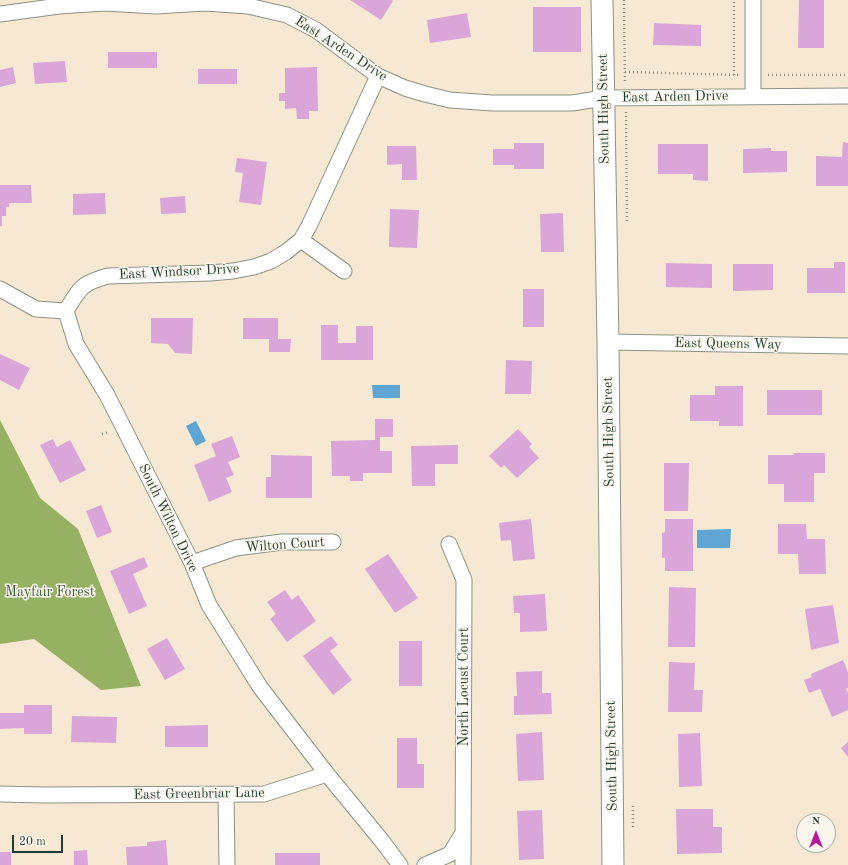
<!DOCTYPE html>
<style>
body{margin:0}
#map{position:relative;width:848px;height:865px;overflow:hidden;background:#f7e8d3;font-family:"Old Standard TT",serif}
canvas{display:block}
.north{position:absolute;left:796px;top:813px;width:40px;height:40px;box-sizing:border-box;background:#fbf7ec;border:1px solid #a3ada2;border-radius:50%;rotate:0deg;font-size:11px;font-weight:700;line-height:16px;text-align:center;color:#1f3d34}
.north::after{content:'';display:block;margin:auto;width:14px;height:18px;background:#b5179e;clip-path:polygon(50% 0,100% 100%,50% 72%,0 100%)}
.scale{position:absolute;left:12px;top:835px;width:51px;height:18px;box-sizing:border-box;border:2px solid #1f3d34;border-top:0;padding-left:5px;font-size:12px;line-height:14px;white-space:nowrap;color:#1f3d34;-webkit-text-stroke:3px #fbf7ec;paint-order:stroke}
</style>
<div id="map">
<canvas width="848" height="865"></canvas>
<div class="north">N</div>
<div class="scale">20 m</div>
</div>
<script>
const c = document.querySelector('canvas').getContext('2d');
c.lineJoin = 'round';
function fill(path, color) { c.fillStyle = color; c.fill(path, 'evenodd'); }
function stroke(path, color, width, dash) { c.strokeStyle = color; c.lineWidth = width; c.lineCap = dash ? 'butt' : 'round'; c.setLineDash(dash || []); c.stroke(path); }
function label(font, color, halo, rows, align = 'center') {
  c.font = font + ' "Old Standard TT",serif'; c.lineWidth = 3; c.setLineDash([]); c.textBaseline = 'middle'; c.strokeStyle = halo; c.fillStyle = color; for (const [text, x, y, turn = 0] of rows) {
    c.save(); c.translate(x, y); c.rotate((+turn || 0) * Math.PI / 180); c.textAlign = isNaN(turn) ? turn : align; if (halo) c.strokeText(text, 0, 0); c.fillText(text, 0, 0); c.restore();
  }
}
const forest = new Path2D(`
 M0,420L40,498L78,529L141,686L101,690L34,639L0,644Z`);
const water = new Path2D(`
 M372,385H400V398H373Z
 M196,421L206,441L196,446L186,426Z
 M731,529L730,548H697V530Z`);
const building = new Path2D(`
 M350,0H391L393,1L381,20Z
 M799,0H824V48H798Z
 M533,7H581V52H533Z
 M467,13L471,37L430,43L427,20Z
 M654,23L701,25V46L653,45Z
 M108,52H157V68H108Z
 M65,61L67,82L35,84L33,63Z
 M13,67L16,83L0,87V70Z
 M317,67L318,111H309V119H297L296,108L285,109V101H279V93H285V68Z
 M198,69H237V84H198Z
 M843,142L848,143V186H816V156L842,157Z
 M514,143H544V169H514V165H493V149H514Z
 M658,144H708V181L693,180V174H658Z
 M387,146H416L417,180H402V164L387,165Z
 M771,148V151H787V172L743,173V149Z
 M237,158L267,162L261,205L239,202L243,173L235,172Z
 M0,185H31L32,203H9V207H6V216H2V226H0Z
 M105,193L106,214L73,215V194Z
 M185,196L186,213L161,214L160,198Z
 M390,209L419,210L417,248L389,247Z
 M563,213L564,252H541L540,214Z
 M834,262H845V293H807V268H834Z
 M666,263L712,264V288L666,287Z
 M733,264H773V290L733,291Z
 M523,289H544V327H523Z
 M151,318H193L192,354L175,353L168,344L151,343Z
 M243,318H278V339H291L290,352H269V339H243Z
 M321,325H338V343H356V326H373V360H321Z
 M0,354L30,368L19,390L0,380Z
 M506,360L532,361L531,394H505Z
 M715,386H743V426H719V421H690V395H715Z
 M767,390H822V415H767Z
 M375,419H393V437H380V451H392V473H363V481H350V476H332L331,441L375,440Z
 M518,429L532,444L529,447L539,458L517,478L504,465L501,468L489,456Z
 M232,436L240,457L228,462L234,475L226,478L232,492L209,502L194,465L216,456L211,444Z
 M53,439L57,447L70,440L86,470L60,483L40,445Z
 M458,445V464H435V486H412L411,446Z
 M794,453H825V473H814V502H784V484H768V455H794Z
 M271,455L312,456V498H266V477H271Z
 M664,463H689L688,511H664Z
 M101,505L112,532L97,538L86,511Z
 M531,519L535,559L513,561L511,540L501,541L499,523Z
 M665,519H693V571H665V558H662V533L665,532Z
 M778,524H806L807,539H825L826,574H799L798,554H778Z
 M388,554L418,598L395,613L365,569Z
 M144,557L148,567L133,574L147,606L129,614L110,571Z
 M669,587L696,588L695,647H668Z
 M285,590L292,600L298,595L316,621L287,642L270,619L276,614L267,602Z
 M545,594L547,631L520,632V613H514L513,596Z
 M833,605L839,643L811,650L805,609Z
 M331,636L338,645L330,651L352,680L333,695L303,656Z
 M167,638L185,669L165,680L147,649Z
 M399,641H422V686H399Z
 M843,660L848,672V688L846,689L848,693V710L832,717L820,689L809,693L804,680L812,677L811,674Z
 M669,662L695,663L694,690H703L702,712H668Z
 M542,671V693H551L552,714L514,715V696H517L516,672Z
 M24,705H52V734H24V728L0,729V713H24Z
 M72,716L117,717L116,743L71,742Z
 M208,725V747H165V726Z
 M542,732L544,780L518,781L516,734Z
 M700,733L702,786L679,787L678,734Z
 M397,738H417V764H424V788H397Z
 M848,742V757L841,748Z
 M676,809H713V827H722V853L677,854Z
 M542,810L544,859L519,860L517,811Z
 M166,840L168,865H127L126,847L147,846V842Z
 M87,850L88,865H74V851Z
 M0,852H11V865H0Z
 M275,853H320V865H275Z`);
const path = new Path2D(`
 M624,0L625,83
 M625,72L739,75
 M734,75V0
 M768,75H848
 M626,112L627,223
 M102,434L109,432
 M633,806V827`);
const street = new Path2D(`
 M0,14L59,6L105,3L156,6L205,3L248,6L287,15L316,30L378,76L405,88L425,94L450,100L492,103H572L604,98L848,96
 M753,96V0
 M301,240L344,271
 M0,289L36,309L66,311L76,344L107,395L192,563L209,605L260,687L327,774
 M66,311C79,289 81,283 108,276L210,273L233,271L254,267L271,261L286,252L301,240L309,226L378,76
 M608,342L848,346
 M449,544L464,580L463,865
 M192,563L236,548L282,542H333
 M0,794L43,795L264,794L327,774L382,841L400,865
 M226,795L227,865
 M425,865L450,854L463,833`);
const secondary = new Path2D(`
 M602,0L608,342L613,865`);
const streetNames = [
 ["East Arden Drive",341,49,33],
 ["East Arden Drive",675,97,-1],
 ["South High Street",604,109,-91],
 ["East Windsor Drive",179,272,-3],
 ["East Queens Way",728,344,1],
 ["South High Street",609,432,-91],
 ["South Wilton Drive",168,518,64],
 ["Wilton Court",285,545,-4],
 ["North Locust Court",464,687,-90],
 ["South High Street",612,756,-91],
 ["East Greenbriar Lane",199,794,-1]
];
const parkNames = [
 ["Mayfair Forest",50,592]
];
fill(forest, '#96b162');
fill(water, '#5fa6d5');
fill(building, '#daa6da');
stroke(street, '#8b9284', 17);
stroke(secondary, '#8b9284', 23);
stroke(path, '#8b9284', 2.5, [1, 3]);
stroke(street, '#fff', 15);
stroke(secondary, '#fff', 21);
label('14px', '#1f3d34', '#fbf7ec', streetNames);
label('14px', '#3f5a40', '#fbf7ec', parkNames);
</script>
